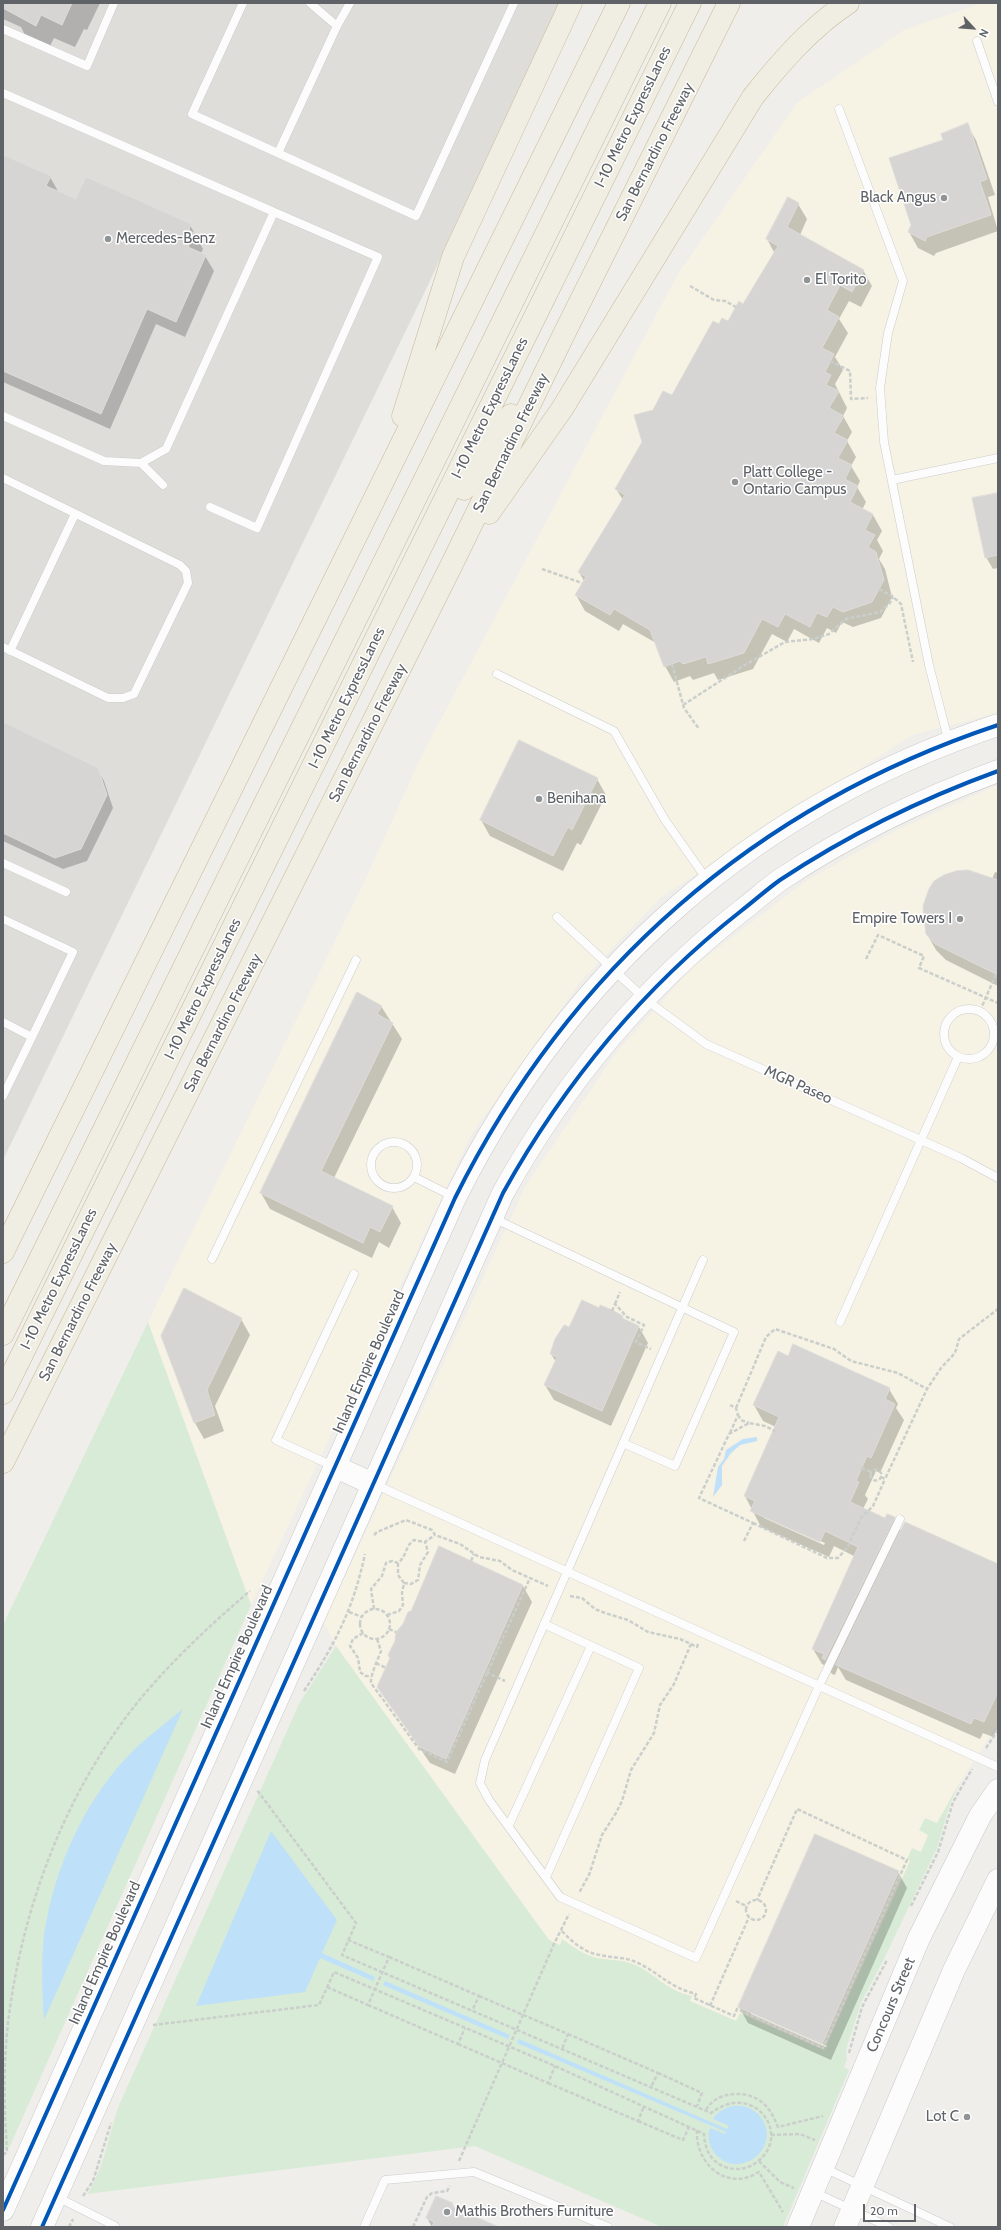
<!DOCTYPE html>
<style>
body{margin:0}
#map{position:relative;width:1001px;height:2230px;overflow:hidden;background:#efeeea;font-family:Cabin,sans-serif}
canvas{display:block}
.frame{position:absolute;inset:0;border:4px solid #5f6368;pointer-events:none}
.north{position:absolute;left:953px;top:8px;width:40px;height:40px;-webkit-text-stroke:3px #fff;paint-order:stroke;rotate:116deg;font-size:11px;font-weight:700;line-height:16px;text-align:center;color:#5f6368}
.north::after{content:'';display:block;margin:auto;width:14px;height:18px;background:#5f6368;clip-path:polygon(50% 0,100% 100%,50% 72%,0 100%)}
.scale{position:absolute;left:863px;top:2204px;width:53px;height:18px;box-sizing:border-box;border:2px solid #5f6368;border-top:0;padding-left:5px;font-size:12px;line-height:14px;white-space:nowrap;color:#5f6368;-webkit-text-stroke:3px #fff;paint-order:stroke}
</style>
<div id="map">
<canvas width="1001" height="2230"></canvas>
<div class="frame"></div>
<div class="north">N</div>
<div class="scale">20 m</div>
</div>
<script>
const c = document.querySelector('canvas').getContext('2d');
c.lineJoin = 'round';
function fill(path, color) { c.fillStyle = color; c.fill(path, 'evenodd'); }
function stroke(path, color, width, dash) { c.strokeStyle = color; c.lineWidth = width; c.lineCap = dash ? 'butt' : 'round'; c.setLineDash(dash || []); c.stroke(path); }
function label(font, color, halo, rows, align = 'center') {
  c.font = font + ' Cabin,sans-serif'; c.lineWidth = 3; c.setLineDash([]); c.textBaseline = 'middle'; c.strokeStyle = halo; c.fillStyle = color; for (const [text, x, y, turn = 0] of rows) {
    c.save(); c.translate(x, y); c.rotate((+turn || 0) * Math.PI / 180); c.textAlign = isNaN(turn) ? turn : align; if (halo) c.strokeText(text, 0, 0); c.fillText(text, 0, 0); c.restore();
  }
}
const commercial = new Path2D(`
 M982,3H998V713L912,735L661,897L580,982L471,1135L251,1605L148,1322L368,874L422,755L678,274L797,103L904,30Z
 M998,785V1724L961,1780L950,1804L935,1851L880,1967L861,2003L846,2050L844,2067L549,1940L336,1646L324,1622L525,1187L615,1054L693,967L806,881L897,830Z`);
const industrial = new Path2D(`
 M3,3H559L428,285L3,1160Z`);
const green = new Path2D(`
 M148,1322L251,1605L9,2148L3,2150V1625Z
 M336,1646L549,1940L560,1945L562,1939C575,1948 587,1957 603,1959C612,1960 622,1960 630,1963C654,1971 664,1990 692,1996L690,2001L736,2021L740,2013L824,2050L910,1861L907,1859L912,1848L921,1852L928,1835L919,1830L925,1818L937,1823L961,1780L950,1804L937,1848L884,1959L861,2003L846,2050L847,2059L844,2067L849,2070L783,2227H662L475,2146L87,2194C106,2166 108,2133 120,2103L299,1704Z`);
const sand = new Path2D(`
 M756,1436L761,1438L759,1442C720,1441 733,1480 715,1499H712L710,1496L714,1490L713,1482L717,1466L725,1448L742,1438Z`);
const water = new Path2D(`
 M757,1437V1441L740,1445L731,1453L722,1466V1485L713,1497L718,1467L724,1459L726,1450L743,1439Z
 M183,1709L44,2020C42,1992 41,1963 44,1935C54,1867 86,1796 136,1748C151,1734 167,1722 183,1709Z
 M271,1831L337,1920L322,1953L375,1977L373,1981L320,1958L305,1992L196,2006Z
 M385,1981L510,2035L508,2039L383,1985Z
 M519,2039L727,2129L729,2126L713,2119C723,2103 746,2101 759,2115C786,2146 737,2185 713,2151C709,2144 707,2136 710,2128L725,2134L726,2132L517,2043Z`);
const shadow = new Path2D(`
 M3,3H100L87,30L84,29L75,47L54,38L49,48L25,35L21,27L3,19Z
 M967,125L976,140L995,195L988,197L998,231L936,253L934,256L918,248L909,232L944,140Z
 M3,156L50,177L59,193L76,200L190,225L203,249L201,253L205,256L214,271L185,337L156,324L110,429L3,382Z
 M789,199L798,204L807,219L800,235L863,270L872,286L861,307L849,301L839,319L848,333L835,357L843,370L835,384L847,408L843,416L852,432L847,441L856,457L851,466L860,481L857,487L866,502L862,510L873,515L882,531L877,540L883,551L879,559L885,569L892,597L881,618L853,627L842,622L836,633L827,628L819,643L794,629L787,642L772,634L753,669L718,680L714,673L693,680L690,676L674,682L665,666L656,643L623,624L619,631L585,611L576,595L584,581L579,572L623,500L616,489L643,442L653,411L672,397L719,325L729,322L743,306L775,254L767,239Z
 M998,494V568L993,569L986,557Z
 M3,723L97,769L104,781L113,808L87,861L63,869L3,841Z
 M597,779L606,795L581,845L577,843L563,871L490,836L481,820Z
 M995,872L998,873V986L946,960L936,950L927,934L924,906L927,895L935,882L992,879Z
 M381,1006L402,1039L334,1178L392,1207L401,1223L389,1248L379,1242L372,1258L270,1209L261,1193Z
 M583,1301L622,1317L625,1321L639,1327L648,1343L611,1426L554,1400L545,1385L556,1362L551,1354L570,1328Z
 M241,1319L250,1335L215,1406L224,1431L204,1439L195,1423L162,1336Z
 M789,1357L889,1389L898,1404L896,1408L904,1420L880,1473L876,1471L865,1495L868,1499L863,1509L885,1519L894,1518L901,1531L998,1565V1727L993,1737L983,1733L980,1739L846,1680L838,1667L835,1675L832,1674L828,1667L822,1664L813,1649L854,1556L834,1546L829,1557L761,1527L745,1496L776,1427L763,1421L754,1405ZM764,1516L825,1543L824,1545L764,1518Z
 M440,1548L523,1586L532,1602L455,1774L430,1763L378,1687L404,1624L411,1612Z
 M898,1872L907,1888L831,2060L748,2023L739,2007ZM751,2012L827,2046L826,2047L751,2014Z
 M452,2204L455,2209L497,2227H432L427,2218Z`);
const building = new Path2D(`
 M3,3H72L62,25L41,15L36,26L3,8Z
 M968,123L987,179L980,182L991,215L927,237L925,241L908,232L911,225L889,158L943,140L941,134Z
 M3,155L51,176L46,186L76,199L86,177L191,224L189,230L194,233L188,247L206,255L176,322L147,309L101,414L3,371Z
 M788,197L799,203L787,227L864,270L852,292L840,285L827,310L839,317L822,348L834,354L825,372L831,375L826,385L839,391L829,408L844,416L834,433L848,440L838,458L852,465L845,479L858,486L850,502L873,514L865,530L875,535L868,547L876,552L884,580L872,602L843,612L833,607L827,617L817,613L810,627L785,614L778,627L762,619L744,653L708,664L706,657L683,664L680,661L664,667L650,630L614,609L610,615L575,595L586,577L578,572L625,495L615,489L642,442L634,415L653,410L663,391L672,395L713,321L719,324L722,318L728,321L739,301L743,304L778,246L766,239Z
 M998,493V555L985,558L972,498Z
 M3,722L98,768L107,795L81,849L55,858L3,833Z
 M519,740L598,778L572,830L568,827L553,856L480,820Z
 M968,870L998,880V975L935,944L926,934L923,906L929,889L934,881L944,875L956,871Z
 M357,992L382,1006L377,1014L393,1023L321,1171L393,1206L380,1232L370,1227L363,1243L260,1193Z
 M184,1288L242,1318L207,1390L215,1415L194,1423L161,1336Z
 M582,1300L599,1308L600,1305L612,1310L623,1316L622,1318L639,1326L602,1411L544,1385L557,1357L550,1354L555,1339L564,1325L569,1327Z
 M793,1344L890,1388L885,1399L895,1404L871,1458L867,1456L856,1481L859,1482L850,1502L885,1518L887,1514L895,1517L825,1660L822,1658L824,1654L812,1649L858,1547L825,1531L820,1542L750,1511L755,1501L744,1496L779,1417L753,1405L778,1351L788,1356Z
 M905,1522L998,1564V1692L984,1722L974,1718L971,1724L836,1665Z
 M439,1546L523,1585L446,1759L420,1747L377,1687L390,1658L388,1655L395,1641L396,1632L403,1624L408,1612L411,1611Z
 M815,1834L899,1871L822,2044L738,2007Z
 M436,2196L453,2203L451,2206L499,2227H432L434,2222L426,2218Z`);
const path = new Path2D(`
 M690,286L714,300L725,301L736,307
 M830,361L850,371L851,399L868,398
 M542,569L582,583
 M879,589L892,596L901,604L913,662
 M672,664L684,708L699,729
 M683,705L745,665L785,642L813,639L829,634L846,619L880,612L890,603L893,597
 M866,959L878,935L924,956L919,968L998,1003
 M980,1011L996,974
 M615,1304L620,1292
 M612,1311L615,1304L627,1317L644,1325L636,1342L651,1349
 M736,1408L766,1337L775,1329L834,1349L851,1361L898,1373L927,1389L941,1368L955,1353L959,1339L998,1309
 M738,1415L741,1420L749,1423
 M730,1433L738,1415L736,1408L730,1405
 M861,1468L872,1472
 M870.5 1475a5.5 5.5 0 1 1 11 0a5.5 5.5 0 1 1-11 0Z
 M881,1477L885,1479L927,1389
 M753,1523L827,1558H838L847,1548L861,1518L873,1506L885,1479
 M374,1535L377,1532L406,1520L432,1530L435,1535L460,1544L479,1557L500,1561L512,1570L548,1586
 M744,1541L753,1523L699,1498L729,1434L749,1423L765,1426L775,1431
 M471,1561L474,1554
 M398,1563V1575L404,1583
 M570,1596L582,1598L595,1609L605,1613L628,1620L648,1632L680,1639L691,1644L674,1684L660,1705L654,1733L631,1770L622,1801L616,1813L602,1835L589,1875L579,1893
 M374,1609L371,1589L382,1576L386,1563L392,1561L398,1563C407,1556 405,1546 414,1540L425,1542L435,1535
 M360 1624a15 15 0 1 1 30 0a15 15 0 1 1-30 0Z
 M349,1612L362,1617
 M387,1615L399,1611L403,1605L402,1593L404,1583L411,1584L418,1580L420,1565L428,1552L425,1542
 M389,1629L396,1632
 M363,1633L353,1639L350,1646L358,1658L360,1672L365,1676H371
 M377,1639L381,1651C378,1659 370,1676 371,1683L419,1749L447,1762L530,1578
 M691,1644L697,1647L698,1644
 M376,1663L386,1668
 M486,1672L505,1681
 M304,1691C335,1644 353,1610 365,1554
 M986,1748L998,1730
 M746 1910a10 10 0 1 1 20 0a10 10 0 1 1-20 0Z
 M736,1901L746,1906
 M911,1906L938,1852L953,1802L972,1769
 M562,1931C572,1942 585,1953 600,1955C613,1958 625,1957 636,1962C660,1973 668,1987 696,1994L694,1998L734,2016L737,2009L823,2048L907,1860L797,1809L757,1900
 M389,1957L479,1996L472,2011
 M327,1987L368,2005L389,1957L348,1940
 M479,1996L568,2034L562,2049
 M368,2005L458,2044L465,2028
 M710,2006L749,1917
 M153,2025L319,2005L334,1972L555,2066L704,2134C705,2149 710,2161 725,2167C736,2171 748,2169 757,2162C793,2135 754,2080 711,2113L342,1955L356,1923L257,1790
 M568,2034L658,2073L651,2087
 M458,2044L548,2083L555,2066
 M849,2053L862,2007L887,1960
 M658,2073L702,2093L697,2106
 M548,2083L638,2121L644,2106
 M706,2110C716,2091 747,2089 763,2103C771,2110 774,2118 778,2127L823,2116
 M638,2121L683,2140L689,2127
 M697,2130C695,2156 716,2184 745,2178C750,2177 755,2174 759,2172L783,2212
 M771,2135L800,2134L815,2140
 M3,2155L7,2152C4,2107 3,2060 9,2015C24,1901 68,1787 141,1698C174,1659 211,1624 250,1591
 M459,2161L554,1944L569,1914
 M759,2161L780,2182L794,2188
 M83,2196L93,2181L111,2123
 M69,2227L73,2219
 M413,2227L427,2197L432,2193L447,2191L450,2186`);
const lane = new Path2D(`
 M243,3L192,114L416,216L514,3
 M310,3L337,26
 M3,29L87,66L114,3
 M977,41L998,102
 M3,93L274,212L166,449L141,463L104,461L3,416
 M839,109L903,281L888,333L880,388L884,442L929,665L949,743
 M278,153L337,26L350,3
 M141,463L163,485
 M3,478L180,565L186,571L188,583L134,694L123,698H108L3,647
 M892,480L998,458
 M210,507L257,528L378,257L274,212
 M10,651L75,514
 M497,674L614,731L665,820L708,881
 M3,863L66,892
 M557,917L645,999L706,1044L961,1158L998,1178
 M3,919L73,952L32,1037
 M944 1034a25 25 0 1 1 50 0a25 25 0 1 1-50 0Z
 M3,1022L32,1037L3,1096
 M371 1165a23 23 0 1 1 46 0a23 23 0 1 1-46 0Z
 M414,1177L454,1197
 M493,1218L734,1332L675,1466L623,1443
 M212,1259L356,960
 M703,1260L485,1760L480,1783L489,1800L560,1897L696,1958L819,1686L900,1519
 M840,1322L958,1057
 M335,1467L276,1440L354,1274
 M374,1484L998,1767
 M544,1624L639,1668L546,1877
 M509,1825L591,1646
 M824,2168L950,2227
 M814,2192L889,2227
 M57,2197L115,2226
 M364,2227L385,2180L474,2172L608,2227`);
const secondary = new Path2D(`
 M336,1467L373,1484
 M3,2210L455,1198C569,969 755,806 998,725
 M42,2227L503,1193C563,1085 643,988 741,911C754,901 766,890 780,880C848,835 921,799 998,771
 M798,2227L919,1938L980,1816L998,1790
 M845,2227L954,1970L998,1880`);
const highway = new Path2D(`
 M403,416L453,257L571,3
 M464,489L511,415
 M489,513L562,409L753,97C780,63 811,27 848,3
 M3,1252L619,3
 M3,1334L660,3
 M3,1393L690,3
 M3,1462L452,564L565,332L729,3`);
const cycleway = new Path2D(`
 M3,2210L455,1198C569,969 755,806 998,725
 M42,2227L503,1193C563,1085 643,988 741,911C754,901 766,890 780,880C848,835 921,799 998,771`);
const markers = [
 [944,198,4,"#919496"],
 [108,239,4,"#919496"],
 [807,280,4,"#919496"],
 [735,482,4,"#919496"],
 [539,799,4,"#919496"],
 [960,919,4,"#919496"],
 [967,2117,4,"#919496"],
 [447,2212,4,"#919496"]
];
const streetNames = [
 ["I-10 Metro ExpressLanes",633,117,-64],
 ["San Bernardino Freeway",655,152,-63],
 ["I-10 Metro ExpressLanes",490,408,-64],
 ["San Bernardino Freeway",511,443,-64],
 ["I-10 Metro ExpressLanes",347,698,-64],
 ["San Bernardino Freeway",368,733,-63],
 ["I-10 Metro ExpressLanes",203,989,-64],
 ["San Bernardino Freeway",223,1023,-63],
 ["MGR Paseo",798,1085,24],
 ["I-10 Metro ExpressLanes",59,1279,-64],
 ["San Bernardino Freeway",78,1312,-63],
 ["Inland Empire Boulevard",369,1362,-66],
 ["Inland Empire Boulevard",237,1657,-66],
 ["Inland Empire Boulevard",105,1953,-66],
 ["Concours Street",891,2005,-67]
];
const poiNames = [
 ["Black Angus",936,198,"right"],
 ["Mercedes-Benz",116,239],
 ["El Torito",815,280],
 ["Platt College -",743,473],
 ["Ontario Campus",743,490],
 ["Benihana",547,799],
 ["Empire Towers I",952,919,"right"],
 ["Lot C",959,2117,"right"],
 ["Mathis Brothers Furniture",455,2212]
];
fill(commercial, '#f7f3e4');
fill(industrial, '#dfddda');
fill(green, '#d8ebd6');
fill(sand, '#f6f1e1');
fill(water, '#bfe0f9');
fill(shadow, '#0003');
fill(building, '#d6d5d3');
stroke(building, '#deddd9', 1);
stroke(lane, '#cbcccc', 9);
stroke(secondary, '#cacacb', 23);
stroke(highway, '#c8b996', 23);
stroke(path, '#cacfcc', 2.5, [4, 2]);
stroke(lane, '#fdfcfc', 8);
stroke(secondary, '#fdfcfc', 22);
stroke(highway, '#f0ede3', 22);
stroke(cycleway, '#0057b8', 4);
for (const [x, y, r, color] of markers) { const dot = new Path2D(); dot.arc(x, y, r, 0, 2 * Math.PI); c.fillStyle = color; c.fill(dot); stroke(dot, '#fff', 1.5); }
label('15px', '#5f6368', '#fff', streetNames);
label('15px', '#5f6368', '#fff', poiNames, 'left');
</script>
